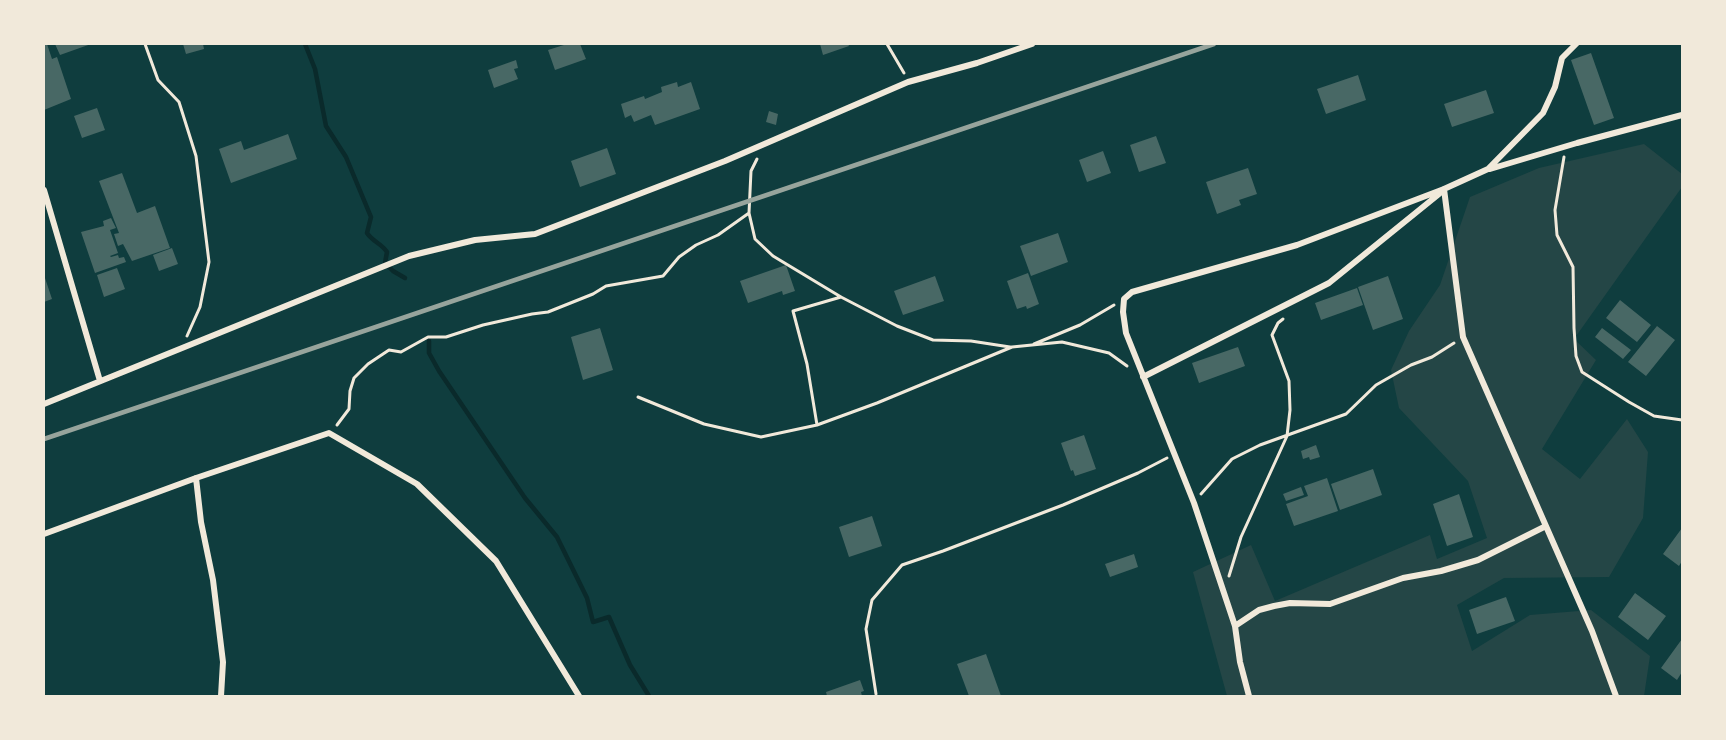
<!DOCTYPE html>
<style>
body{margin:0}
#map{position:relative;width:1726px;height:740px;overflow:hidden;background:#0f3d3e;font-family:"Space Grotesk",sans-serif}
canvas{display:block}
.frame{position:absolute;inset:0;border:45px solid #f1e9da;pointer-events:none}
</style>
<div id="map">
<canvas width="1726" height="740"></canvas>
<div class="frame"></div>
</div>
<script>
const c = document.querySelector('canvas').getContext('2d');
c.lineJoin = 'round';
function fill(path, color) { c.fillStyle = color; c.fill(path, 'evenodd'); }
function stroke(path, color, width, dash) { c.strokeStyle = color; c.lineWidth = width; c.lineCap = dash ? 'butt' : 'round'; c.setLineDash(dash || []); c.stroke(path); }
const green = new Path2D(`
 M1644,144L1682,174V187L1574,339L1596,360L1542,449L1580,479L1627,419L1648,452L1643,518L1609,577L1504,578L1457,605L1472,651L1530,615L1591,610L1650,656L1644,696H1227L1193,572L1251,545L1275,601L1430,535L1437,559L1487,538L1468,481L1399,408L1391,370L1409,331L1440,285L1470,197L1539,168Z`);
const stream = new Path2D(`
 M305,44L315,69L326,126L346,157L371,217L367,233C373,242 381,243 387,252L385,263L393,271L405,278
 M429,341V353L439,371L525,498L557,537L587,598L593,622L609,617L630,665L649,696`);
const building = new Path2D(`
 M44,44H47L52,59L57,57L71,99L44,110Z
 M55,44H91L60,55Z
 M183,44H203L204,49L186,54Z
 M567,44H580L586,59L555,70L548,50Z
 M820,44H848L849,46L823,55Z
 M1591,53L1614,118L1594,125L1571,60Z
 M516,60L518,68L514,69L518,79L494,88L488,70Z
 M1358,75L1366,100L1326,114L1317,89Z
 M677,82L678,87L691,82L700,109L655,125L651,115L634,122L631,115L625,118L621,104L644,96L645,99L662,92L661,87Z
 M1486,90L1494,113L1452,127L1444,104Z
 M97,108L105,130L82,138L74,116Z
 M769,111L778,114L776,125L766,122Z
 M288,134L297,159L231,183L219,149L241,141L244,150Z
 M1156,136L1166,163L1139,172L1130,145Z
 M607,148L616,174L580,187L571,161Z
 M1103,151L1111,173L1087,182L1079,160Z
 M1248,168L1257,194L1239,200L1241,205L1217,214L1206,182Z
 M122,173L137,213L155,206L170,248L132,261L123,244L118,246L114,234L119,233L99,181Z
 M111,218L116,228L110,230L118,253L110,256L111,257L118,255L119,258L124,257L126,262L95,273L81,232L104,226L103,221Z
 M1058,233L1068,262L1031,276L1020,246Z
 M172,248L178,264L159,271L153,255Z
 M786,265L795,291L783,295L782,291L748,303L740,281Z
 M117,268L125,289L104,297L97,275Z
 M1028,273L1039,304L1027,309L1026,306L1017,309L1007,281Z
 M44,275L52,299L44,302Z
 M935,276L944,301L903,315L894,291Z
 M1388,276L1403,319L1373,330L1358,287Z
 M1357,288L1363,305L1321,320L1315,303Z
 M1620,300L1651,325L1637,342L1606,318Z
 M1657,326L1675,340L1646,376L1628,362Z
 M600,328L613,370L583,380L571,337Z
 M1602,328L1631,350L1623,359L1595,337Z
 M1238,347L1245,366L1199,383L1192,363Z
 M1084,435L1096,469L1075,476L1073,470L1071,471L1061,443Z
 M1316,445L1320,457L1310,460L1309,457L1303,459L1301,451Z
 M1373,469L1382,495L1340,510L1331,484Z
 M1327,478L1338,511L1294,526L1286,504L1308,496L1304,486Z
 M1301,487L1304,495L1286,501L1283,494Z
 M1459,494L1473,537L1447,546L1433,504Z
 M872,516L882,546L849,557L839,527Z
 M1682,528V561L1679,566L1663,554Z
 M1134,554L1138,567L1110,577L1105,564Z
 M1635,593L1666,616L1648,640L1618,617Z
 M1506,597L1515,621L1477,634L1469,610Z
 M1682,639V672L1677,680L1661,668Z
 M986,654L1001,696H969L957,664Z
 M860,680L864,691L861,692L862,696H827L826,692Z`);
const path = new Path2D(`
 M145,44L158,80L179,102L196,156L209,262L200,307L187,336
 M887,44L904,73
 M1564,157L1555,210L1557,235L1573,267L1574,328L1576,356L1582,372L1629,402L1654,416L1682,420
 M757,159L751,171L749,213L755,239L773,256L841,297L897,326L933,340L971,341L1010,347
 M1034,344L1080,325L1114,305
 M638,397L704,424L761,437L817,425L877,403L1012,347L1062,342L1109,353L1127,366
 M337,425L349,409L350,391L354,378L368,364L389,350L401,352L428,337H446L483,325L532,314L548,312L593,294L606,286L663,276L679,257L696,245L718,235L749,213
 M817,425L807,364L793,311L841,297
 M1201,494L1232,459L1260,445L1346,414L1376,385L1411,365L1432,357L1454,343
 M1229,576L1241,537L1287,436L1290,410L1289,381L1272,335L1278,323L1283,319
 M876,694L866,629L872,600L902,565L943,551L1063,505L1138,473L1167,458`);
const minor = new Path2D(`
 M1490,169L1577,143L1682,115
 M1444,189L1463,337L1592,631L1616,696
 M44,190L100,381
 M1143,377L1329,283L1439,194
 M44,404L409,256L475,240L535,234L725,161L908,82L977,63L1032,44
 M196,478L201,522L213,580L223,662L221,696
 M44,534L196,478L329,433L417,484L496,561L579,696
 M1235,626L1259,610L1274,606L1290,603L1330,604L1403,578L1441,571L1478,560L1546,526
 M1249,696L1240,662L1235,626L1194,503L1126,333L1123,312L1124,299L1132,292L1297,245L1444,189L1488,169L1543,113L1555,87L1562,58L1576,44`);
const rail = new Path2D(`
 M44,439L1214,44`);
fill(green, '#244646');
stroke(stream, '#0a2a2b', 4.5);
fill(building, '#486865');
stroke(path, '#f1e9da', 3);
stroke(minor, '#f1e9da', 6);
stroke(rail, '#97a49c', 4.5);
</script>
